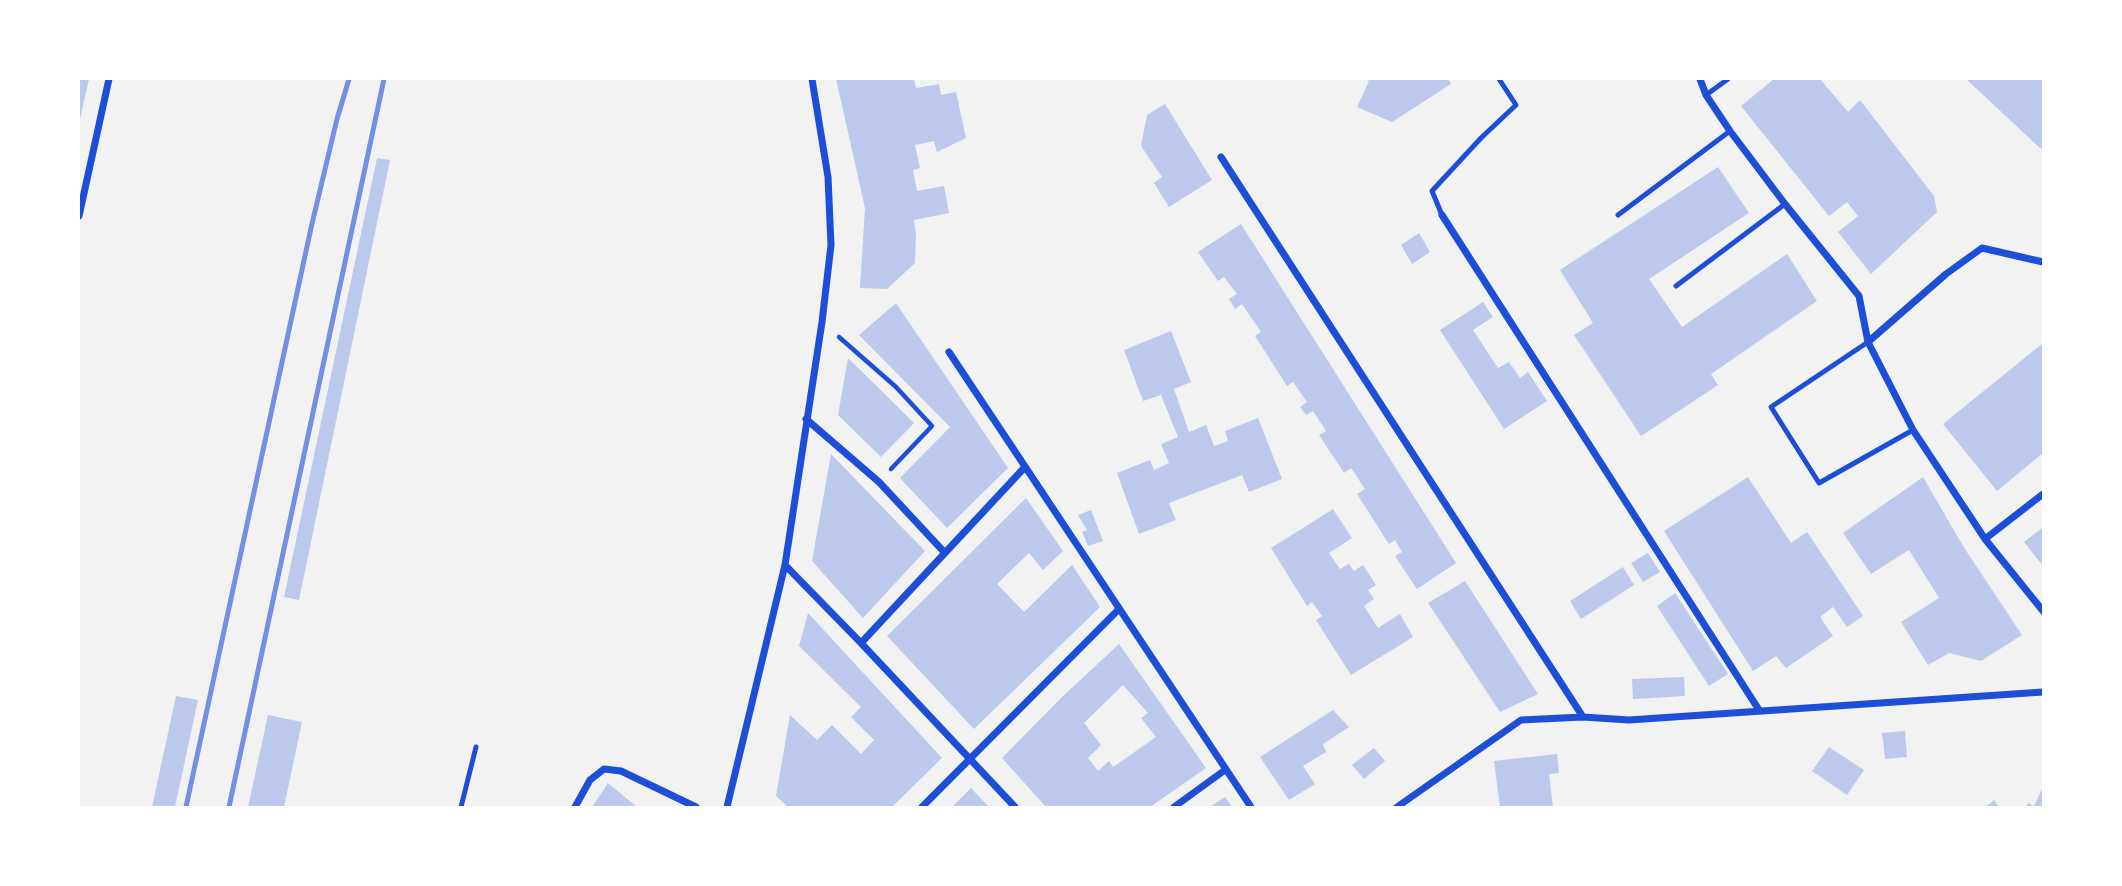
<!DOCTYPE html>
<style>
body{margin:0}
#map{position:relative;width:2122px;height:886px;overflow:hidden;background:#f2f2f2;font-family:"Asap Condensed",sans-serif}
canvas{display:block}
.frame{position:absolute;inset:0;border:80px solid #fff;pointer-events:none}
</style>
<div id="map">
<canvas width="2122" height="886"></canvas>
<div class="frame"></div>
</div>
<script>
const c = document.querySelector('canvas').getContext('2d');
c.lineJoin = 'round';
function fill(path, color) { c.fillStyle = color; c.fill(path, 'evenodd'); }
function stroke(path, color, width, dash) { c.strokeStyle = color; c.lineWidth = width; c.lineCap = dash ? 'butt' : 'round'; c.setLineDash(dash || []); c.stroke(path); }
const building = new Path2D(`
 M79,79H89L80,119H79Z
 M836,79H914L916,88L939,84L941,95L956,92L966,138L937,152L934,141L915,145L920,168L913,170L917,191L944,186L949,213L914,220L916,234L915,263L887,289L860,288L865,208Z
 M1364,79H1448L1451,84L1392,122L1357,107L1369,81Z
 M1774,79H1820L1848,112L1860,100L1934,196L1937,212L1871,274L1838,232L1858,216L1847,202L1829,216L1741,106Z
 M1966,79H2043V146L2041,149Z
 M1165,104L1212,180L1169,207L1154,183L1162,177L1141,146L1147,115Z
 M377,158L390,160L299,600L284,597Z
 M1718,167L1749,213L1649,279L1682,327L1787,254L1817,301L1711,374L1718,385L1641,436L1574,335L1593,323L1560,270Z
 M1241,224L1456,563L1417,589L1395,556L1402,552L1395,540L1389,544L1357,494L1365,489L1351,468L1344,473L1319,435L1326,431L1313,411L1306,415L1300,407L1307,402L1293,382L1287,386L1255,336L1261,332L1242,304L1235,309L1229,299L1237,294L1224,277L1218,281L1198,252Z
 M1419,233L1430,252L1412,264L1401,245Z
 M1483,302L1493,317L1473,330L1498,368L1509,362L1520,378L1528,372L1547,401L1504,429L1440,330Z
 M896,303L1008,468L947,528L900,478L950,427L859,335Z
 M1171,331L1191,382L1174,389L1189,432L1206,425L1214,446L1228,441L1225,431L1258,418L1282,479L1249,492L1242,475L1169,503L1176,520L1139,534L1117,473L1150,460L1154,470L1169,463L1161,444L1178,437L1161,395L1143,401L1124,350Z
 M2043,343V453L1997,491L1943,424Z
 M848,358L914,423L881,457L838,415Z
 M831,454L925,551L863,618L812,561Z
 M1748,477L1791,543L1807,532L1863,616L1847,627L1833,607L1820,617L1833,636L1786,668L1776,656L1753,671L1664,531Z
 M1923,477L1963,546L2022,635L1981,661L1949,653L1928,665L1901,622L1939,598L1909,550L1871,574L1843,533Z
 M1026,498L1063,551L1043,570L1029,553L997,584L1024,612L1072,565L1100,607L974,729L887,636Z
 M1333,509L1352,538L1329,553L1340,569L1349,564L1354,571L1363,565L1376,585L1368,590L1374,599L1364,606L1378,628L1400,614L1413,637L1351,675L1316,620L1322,616L1312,602L1307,606L1271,548Z
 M1091,510L1103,541L1088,546L1082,532L1087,530L1078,515Z
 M2043,527V566L2024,542Z
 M1648,553L1660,572L1643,582L1631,563Z
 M1623,567L1634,585L1581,619L1570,601Z
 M1465,581L1538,694L1500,712L1428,603Z
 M1675,593L1728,674L1709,686L1657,606Z
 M808,613L942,758L892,807H788L776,796L790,715L817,740L832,725L861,754L874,740L851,717L861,707L799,646Z
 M1119,644L1206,768L1150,807H1046L1002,758L1062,697ZM1123,685L1148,713L1141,718L1156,737L1113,767L1109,761L1098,771L1088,758L1101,745L1084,723Z
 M1684,677L1685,696L1633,699L1632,679Z
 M176,696L198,700L175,807H152Z
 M1333,710L1349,727L1323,744L1326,752L1303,766L1315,784L1289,800L1260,757Z
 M268,715L302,722L284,807H248Z
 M1905,731L1907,757L1885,759L1882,733Z
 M1829,747L1864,770L1847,795L1812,771Z
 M1374,748L1385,761L1364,779L1352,765Z
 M1557,754L1559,773L1549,774L1553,807H1500L1494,761Z
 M608,783L637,807H592Z
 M2043,787V807H2026L2028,803L2034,806Z
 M971,788L989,807H952Z
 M1225,797L1232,807H1210Z
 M1994,800L1999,807H1985Z`);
const path = new Path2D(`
 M839,337L896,387L932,426L891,469`);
const service = new Path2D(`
 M1706,95L1728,79
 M1442,215L1432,191L1481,138L1516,105L1499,79
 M1618,215L1730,131
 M1676,286L1785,204
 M1868,342L1771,407L1819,483L1913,430
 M461,807L476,747`);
const minor = new Path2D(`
 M1700,79L1706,95L1730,131L1785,204L1859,296L1868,342L1913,430L1985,539L2043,611
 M1221,157L1583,717
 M1442,215L1759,710
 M79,216L109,79
 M1868,342L1946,274L1982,248L2043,262
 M949,352L1251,807
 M806,419L879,482L945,553
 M1985,539L2043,494
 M785,565L861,643L1015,807
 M861,643L1025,467
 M575,807L590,780L604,769L621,771L696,807
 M727,807L785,565L822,322L831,245L828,177L812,79
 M922,807L1118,610
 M1174,807L1225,770
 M1397,807L1521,720L1583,717L1629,720L2043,692`);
const rail = new Path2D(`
 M186,807L311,228L337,119L349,79
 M229,807L384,79`);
fill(building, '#bdc9ec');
stroke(path, '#1d4ed8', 4.5);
stroke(service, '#1d4ed8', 5);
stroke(minor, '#1d4ed8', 7);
stroke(rail, '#7290e2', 5);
</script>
